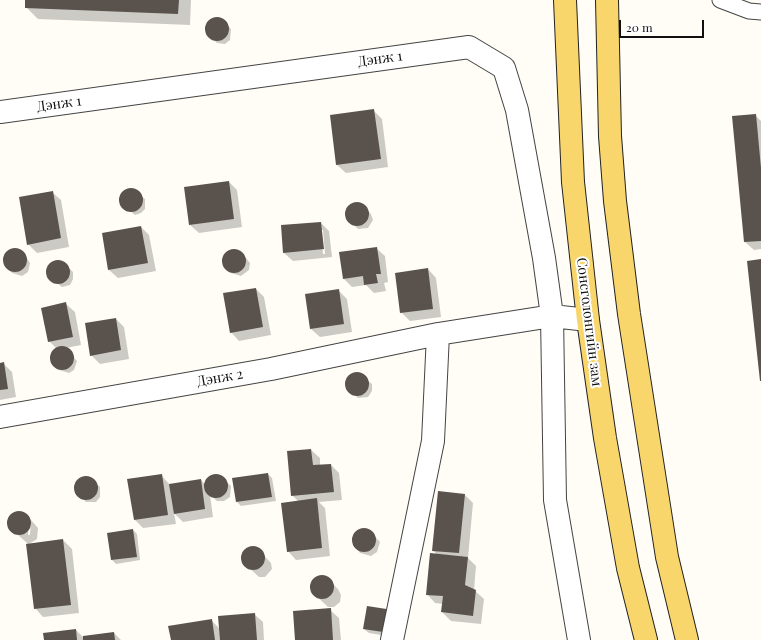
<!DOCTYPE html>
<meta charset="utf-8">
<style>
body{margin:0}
#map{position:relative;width:761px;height:640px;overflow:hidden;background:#fffdf5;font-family:"Playfair Display",serif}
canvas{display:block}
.scale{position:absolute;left:619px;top:20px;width:85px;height:18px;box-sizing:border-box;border:2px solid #111;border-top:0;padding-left:5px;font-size:12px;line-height:14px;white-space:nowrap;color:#111;-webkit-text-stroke:3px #fff;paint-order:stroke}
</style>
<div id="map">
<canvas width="761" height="640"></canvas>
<div class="scale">20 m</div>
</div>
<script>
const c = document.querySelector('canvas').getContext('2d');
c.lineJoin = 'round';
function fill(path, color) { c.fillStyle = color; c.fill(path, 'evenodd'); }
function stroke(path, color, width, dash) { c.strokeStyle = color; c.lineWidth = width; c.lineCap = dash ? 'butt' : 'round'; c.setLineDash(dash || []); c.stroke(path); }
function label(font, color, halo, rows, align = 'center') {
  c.font = font + ' "Playfair Display",serif'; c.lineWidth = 4; c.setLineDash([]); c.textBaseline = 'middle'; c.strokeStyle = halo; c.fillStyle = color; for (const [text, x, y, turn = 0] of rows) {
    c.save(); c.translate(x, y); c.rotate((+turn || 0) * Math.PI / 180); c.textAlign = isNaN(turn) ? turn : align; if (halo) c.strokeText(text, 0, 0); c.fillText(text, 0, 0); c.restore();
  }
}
const shadow = new Path2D(`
 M26,0H191L190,25L38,19L26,7Z
 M221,19L231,29L230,40L225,44L217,43L208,34L207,24L211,20Z
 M373,110L382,119L388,167L346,173L337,165Z
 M755,115L761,121V249L754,250L745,242Z
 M229,182L237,190L242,227L199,233L190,225Z
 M132,189L145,199V209L141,213L135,215L121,204V197L125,191Z
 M52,192L61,200L69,247L37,253L28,244Z
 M354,204L362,205L371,214L373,220L368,228L358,229L348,219L349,208Z
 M321,223L329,231L332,257L293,261L284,253ZM321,230H323L325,254H323Z
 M141,227L149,235L156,271L118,278L109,270Z
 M376,248L385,256L388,282L384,283L386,291L374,293L366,285L352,287L344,279Z
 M16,250L23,252L30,263L28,272L22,276L12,273L5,261L7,255Z
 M235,250L242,253L250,263L249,270L241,276L231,273L224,262L225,255Z
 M63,262L73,272V279L70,285L62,287L49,277V267L53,263Z
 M428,269L436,278L441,317L410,321L401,312Z
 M256,289L264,297L271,335L239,341L231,332Z
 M338,290L347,299L352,332L320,337L311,329L306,295Z
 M66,304L75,312L81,345L66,348L77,361L74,370L69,373L59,370L54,366L51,359L53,352L57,349L49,341Z
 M116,319L124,327L129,359L100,364L91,355Z
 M3,363L12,372L16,397L0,400V364Z
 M358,373L372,384V391L368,397L358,398L348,389L346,383L352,374Z
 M311,450L320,458V466L331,465L339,473L342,500L319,502L325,508L330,556L296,560L288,551L298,501L292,495Z
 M268,474L272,478L276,501L241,506L237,502Z
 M161,475L170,485L201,480L207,487V482L211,477H221L231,486L230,497L224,501H217L210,495L213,517L183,522L174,513L176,524L143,528L135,520Z
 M83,477L90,478L100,487V497L96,502H86L76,492L77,482Z
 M465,495L473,503L468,558L476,566L474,590L484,599L481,624L451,621L442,612L443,604L435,603L427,594L437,555L433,550Z
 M16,513L24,514L31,520H29L28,535H30L31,520L38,528L37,539L29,544L63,540L72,549L79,613L43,617L35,608L27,543L9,527L11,517Z
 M363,529L370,531L380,542L377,552L371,556L360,553L353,542L354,535Z
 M133,530L137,534L140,560L116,564L112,560L108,534Z
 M250,548H257L271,563L272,569L265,577H259L243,562L244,552Z
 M319,577L329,580L338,589L341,595L340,602L334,607H328L311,591L313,581Z
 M367,607L393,637L369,633L364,629Z
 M330,610L339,618L341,640H296Z
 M254,614L263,622L264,640H172L211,620L220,629Z
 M76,630L83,637L114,633L121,640H45Z`);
const building = new Path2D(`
 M25,0H179L178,14L25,8Z
 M205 29a12 12 0 1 1 24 0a12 12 0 1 1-24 0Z
 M374,109L381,159L336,165L330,115Z
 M756,114L761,168V241L744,242L732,116Z
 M229,181L234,219L189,225L184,187Z
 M119 200a12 12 0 1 1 24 0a12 12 0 1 1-24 0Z
 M53,191L61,238L27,245L19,197Z
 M345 214a12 12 0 1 1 24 0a12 12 0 1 1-24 0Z
 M321,222L324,249L283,253L281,225Z
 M141,226L148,263L108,270L102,233Z
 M377,247L381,274H376L378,283L364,285L363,276L343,279L339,252Z
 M3 260a12 12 0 1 1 24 0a12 12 0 1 1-24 0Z
 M222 261a12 12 0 1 1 24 0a12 12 0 1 1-24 0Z
 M761,259V381H760L747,261Z
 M46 272a12 12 0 1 1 24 0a12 12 0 1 1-24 0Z
 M428,268L433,309L400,313L395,273Z
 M256,288L263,327L230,333L223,293Z
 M339,289L344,324L310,329L305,294Z
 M66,302L73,337L48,342L41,308Z
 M116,318L121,350L90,356L85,323Z
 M50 358a12 12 0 1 1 24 0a12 12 0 1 1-24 0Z
 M4,362L8,389L0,390V363Z
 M345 384a12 12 0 1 1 24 0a12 12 0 1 1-24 0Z
 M311,449L313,465L331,464L334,492L291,496L287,451Z
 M268,473L272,497L236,502L232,478Z
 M162,474L168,515L134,520L127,479Z
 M204 486a12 12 0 1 1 24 0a12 12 0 1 1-24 0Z
 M74 488a12 12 0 1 1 24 0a12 12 0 1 1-24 0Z
 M201,479L205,509L174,514L169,484Z
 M438,491L465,494L459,553L432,551Z
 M317,498L322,548L287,552L281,503Z
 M7 523a12 12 0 1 1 24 0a12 12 0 1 1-24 0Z
 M352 540a12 12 0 1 1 24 0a12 12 0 1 1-24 0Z
 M133,529L137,557L111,560L107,533Z
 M63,539L71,605L34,609L26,544Z
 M241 558a12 12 0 1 1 24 0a12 12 0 1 1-24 0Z
 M430,553L468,557L465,585L476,590L473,616L441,612L443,596L426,595Z
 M310 587a12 12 0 1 1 24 0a12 12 0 1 1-24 0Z
 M367,606L393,610L390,633L363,629Z
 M331,608L333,640H295L293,611Z
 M255,613L257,640H220L218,616Z
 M212,619L215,640H171L168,626Z
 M76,629L77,640H44L43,633Z
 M114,632L115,640H83V636Z`);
const service = new Path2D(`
 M720,0L749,11L761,12`);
const minor = new Path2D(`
 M0,112L469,47L504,68L517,110L544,258L552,316L555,500L579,640
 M0,417L271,369L438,334
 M392,640L433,441L438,334L552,316L588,320`);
const primary = new Path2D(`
 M565,0L573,182L588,320L605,438L628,568L646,640
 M607,0L610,136L615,201L629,314L667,557L687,640`);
const streetNames = [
 ["Дэнж 1",380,59,-8],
 ["Дэнж 1",59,104,-8],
 ["Сонсголонгийн зам",589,322,83],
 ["Дэнж 2",220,378,-10]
];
fill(shadow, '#0003');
fill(building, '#5a524d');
stroke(service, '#444', 17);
stroke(minor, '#444', 24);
stroke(primary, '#222', 24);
stroke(service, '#fff', 15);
stroke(minor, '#fff', 22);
stroke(primary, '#f9d66b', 22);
label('14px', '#111', '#fff', streetNames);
</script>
